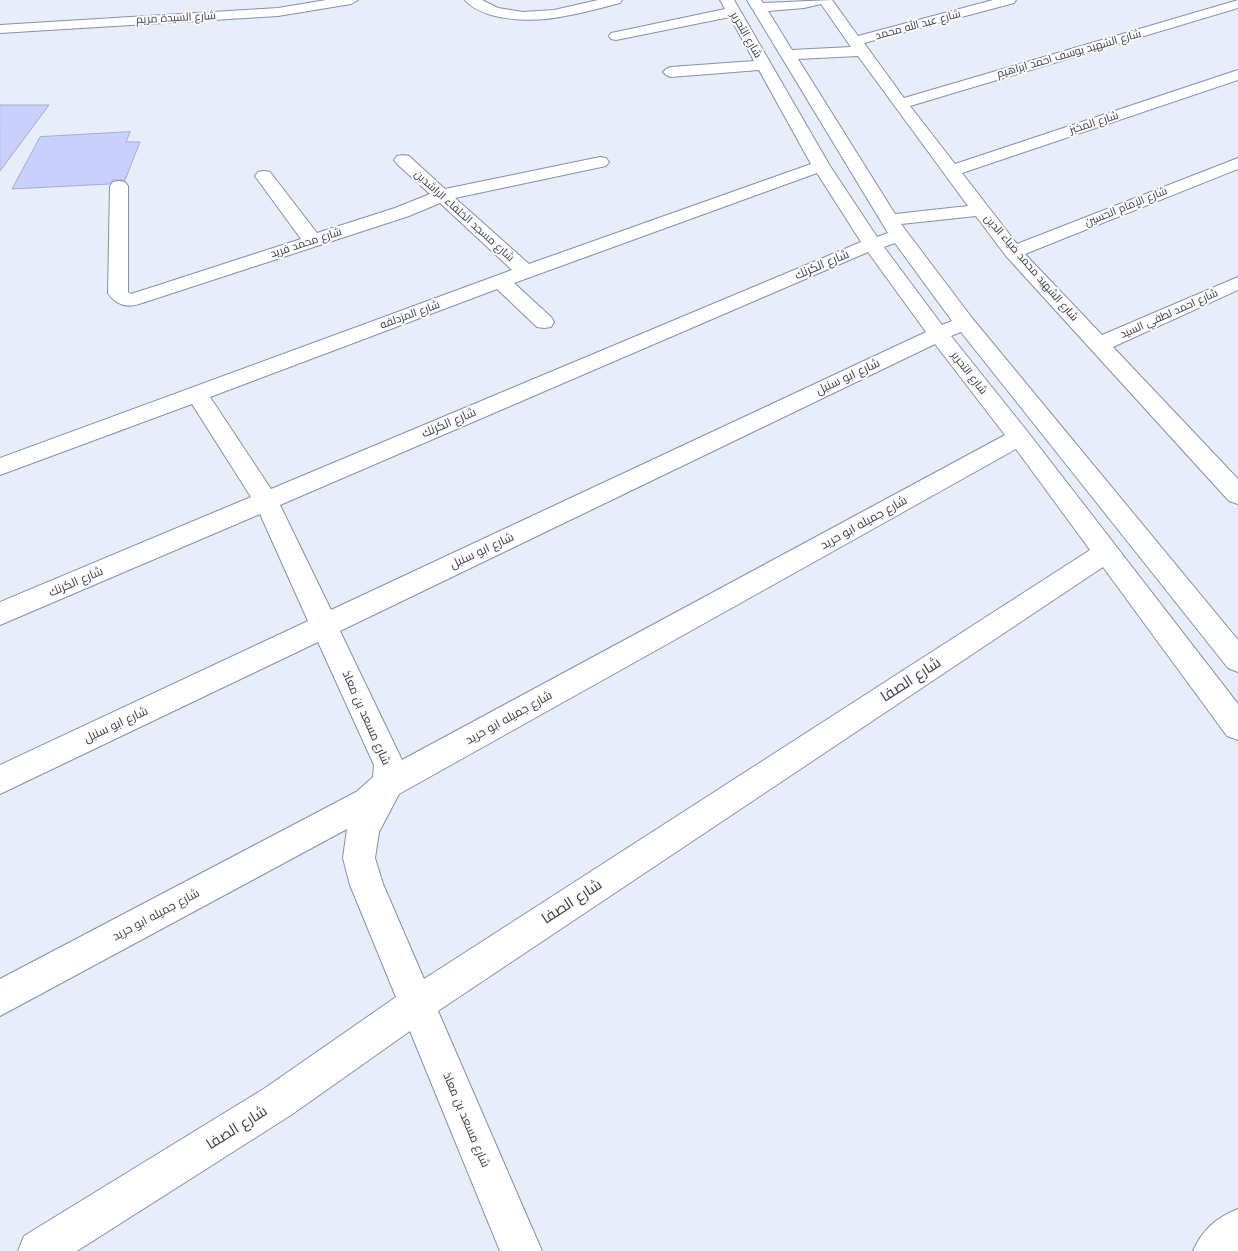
<!DOCTYPE html>
<meta charset="utf-8">
<style>
body{margin:0}
canvas{display:block;background:#e7eefa}
</style>
<canvas width="1238" height="1251"></canvas>
<script>
const c = document.querySelector('canvas').getContext('2d');
c.lineJoin = 'round';
function fill(path, color) { c.fillStyle = color; c.fill(path, 'evenodd'); }
function stroke(path, color, width, dash) { c.strokeStyle = color; c.lineWidth = width; c.lineCap = dash ? 'butt' : 'round'; c.setLineDash(dash || []); c.stroke(path); }
function label(font, color, halo, rows, align = 'center') {
  c.font = font + ' "Libre Baskerville",Cairo,serif'; c.lineWidth = 4; c.setLineDash([]); c.textBaseline = 'middle'; c.strokeStyle = halo; c.fillStyle = color; for (const [text, x, y, turn = 0] of rows) {
    c.save(); c.translate(x, y); c.rotate((+turn || 0) * Math.PI / 180); c.textAlign = isNaN(turn) ? turn : align; if (halo) c.strokeText(text, 0, 0); c.fillText(text, 0, 0); c.restore();
  }
}
const building = new Path2D(`
 M0,105H49L0,171Z
 M130,132L126,142H140L125,180H113L109,184L12,189L40,137Z`);
const street = new Path2D(`
 M326,0H358L351,4L278,16L0,33V25L278,8Z
 M465,0H482L498,8L523,12L554,10L598,0H622L620,3C577,14 536,27 491,15C482,12 471,8 465,0Z
 M720,0H734L830,166L877,237L888,233L747,0H761L763,3L832,0L858,36L993,0H1016L1014,3L864,43L904,98L1238,0V8L910,106L955,164L1238,70V80L962,173L1017,244L1238,158V169L1025,254L1102,335L1238,277V290L1113,347L1238,479V504L1229,501L1006,256L976,216L901,224L972,318L1238,640V672L1228,668L961,332L951,336L1027,431L1238,704V740L1227,736L1103,567L438,1011L542,1251H500L410,1031L291,1115L77,1251H18L24,1236L265,1088L396,997L350,885L343,858L347,829L0,1016V979L356,792L373,777L374,765L318,642L0,794V765L308,621L260,514L0,625V602L251,497L192,404L0,475V458L512,270L440,203L409,216L139,304C126,308 115,304 108,293L110,186L113,182L119,181L125,182L128,186V292L131,294L301,239L255,176L258,172L264,171L270,172L317,233L395,208L430,194L397,164L394,160L397,156L403,155L409,156L445,189L600,157L606,158L609,162L606,166L455,198L529,264L811,164L759,70L671,77L666,75L663,72L666,69L671,67L754,61L730,17L616,40L611,39L609,36L611,33L616,32L725,9ZM821,4L851,47L792,50L768,11L804,8ZM858,56L968,206L895,214L798,59ZM817,173L861,242L271,489L210,397L497,289L537,327L544,328L551,327L554,322L551,317L514,283ZM895,243L952,321L942,325L884,247ZM868,252L926,332L331,610L280,505ZM935,344L1005,435L402,760L340,631ZM1016,449L1090,550L424,979L383,884L375,858L379,832L399,794Z
 M1238,1209V1251H1193C1202,1230 1217,1217 1238,1209Z`);
const farStreetnames = [
 ["شارع السيدة مريم",176,18,-3],
 ["شارع عبد الله محمد",918,25,-15],
 ["شارع التحرير",746,35,60],
 ["شارع الشهيد يوسف احمد ابراهيم",1069,54,-16],
 ["شارع المخبز",1094,123,-18],
 ["شارع الإمام الحسين",1126,207,-22],
 ["شارع مسجد الخلفاء الراشدين",464,216,42],
 ["شارع محمد فريد",306,243,-18],
 ["شارع الشهيد محمد ضياء الدين",1031,268,49],
 ["شارع احمد لطفي السيد",1169,314,-24],
 ["شارع المزدلفه",410,315,-20],
 ["شارع التحرير",969,373,52]
];
const streetNames = [
 ["شارع الكرنك",822,265,-23],
 ["شارع ابو سنبل",848,377,-25],
 ["شارع الكرنك",449,423,-23],
 ["شارع جميله ابو حريد",864,523,-29],
 ["شارع ابو سنبل",482,551,-25],
 ["شارع الكرنك",76,582,-23],
 ["شارع مسعد بن معاذ",366,718,66],
 ["شارع جميله ابو حريد",509,718,-29],
 ["شارع ابو سنبل",116,725,-25],
 ["شارع جميله ابو حريد",156,915,-28],
 ["شارع مسعد بن معاذ",466,1120,67]
];
const nearStreetnames = [
 ["شارع الصفا",911,680,-33],
 ["شارع الصفا",572,902,-33],
 ["شارع الصفا",237,1128,-32]
];
fill(building, '#cad0fe');
stroke(building, '#a6a9c8', 1);
stroke(street, '#8291ac', 2);
fill(street, '#fff');
label('11px', '#373d49', '#fbfbfb', farStreetnames);
label('12px', '#373d49', '#fbfbfb', streetNames);
label('15px', '#373d49', '#fbfbfb', nearStreetnames);
</script>
